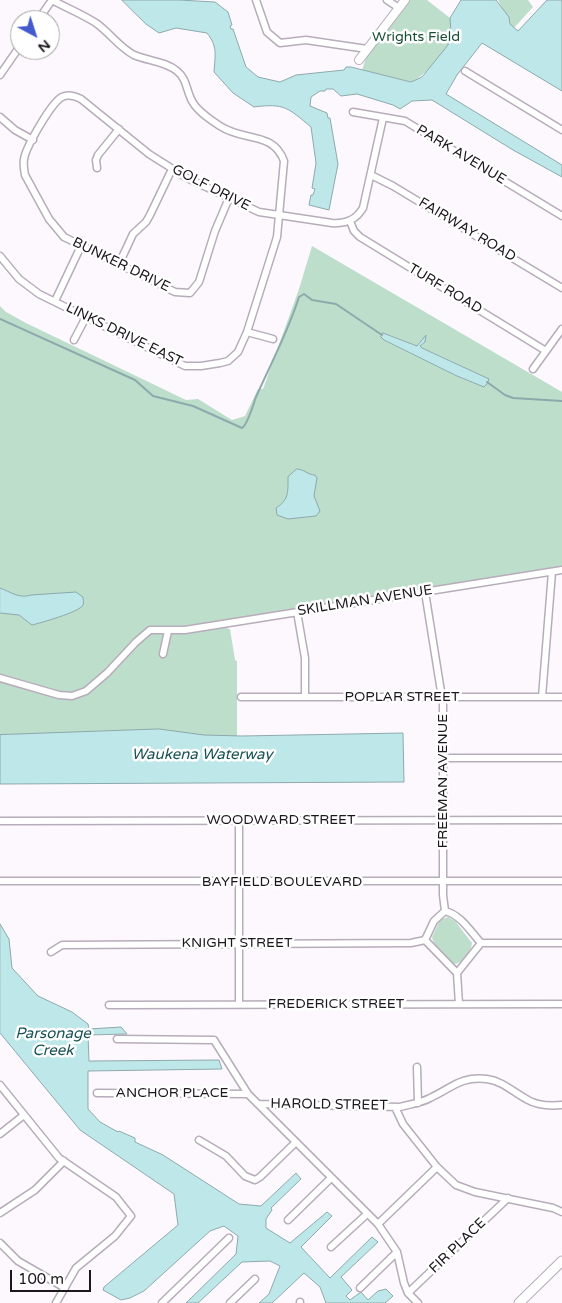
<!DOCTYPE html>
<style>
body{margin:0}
#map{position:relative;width:562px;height:1303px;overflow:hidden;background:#fdf8fe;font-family:"Varela Round",sans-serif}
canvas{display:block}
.north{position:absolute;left:10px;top:10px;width:50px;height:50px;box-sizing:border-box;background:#fff;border:1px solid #a4a2a4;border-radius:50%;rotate:140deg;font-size:14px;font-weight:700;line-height:20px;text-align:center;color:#1b171c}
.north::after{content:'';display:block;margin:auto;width:18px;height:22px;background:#4359cd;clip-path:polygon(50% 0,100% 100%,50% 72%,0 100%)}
.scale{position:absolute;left:10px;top:1270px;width:81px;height:22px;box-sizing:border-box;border:2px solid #1b171c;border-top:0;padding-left:6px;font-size:15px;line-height:18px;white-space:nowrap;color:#1b171c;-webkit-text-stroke:4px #fff;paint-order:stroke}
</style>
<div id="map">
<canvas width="562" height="1303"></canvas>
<div class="north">N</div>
<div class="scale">100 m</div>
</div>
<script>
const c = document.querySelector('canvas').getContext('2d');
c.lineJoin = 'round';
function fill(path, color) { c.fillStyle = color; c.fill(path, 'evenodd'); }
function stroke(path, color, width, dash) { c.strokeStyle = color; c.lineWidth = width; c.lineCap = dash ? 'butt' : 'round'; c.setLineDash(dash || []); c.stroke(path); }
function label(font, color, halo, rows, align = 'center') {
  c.font = font + ' "Varela Round",sans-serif'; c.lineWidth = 5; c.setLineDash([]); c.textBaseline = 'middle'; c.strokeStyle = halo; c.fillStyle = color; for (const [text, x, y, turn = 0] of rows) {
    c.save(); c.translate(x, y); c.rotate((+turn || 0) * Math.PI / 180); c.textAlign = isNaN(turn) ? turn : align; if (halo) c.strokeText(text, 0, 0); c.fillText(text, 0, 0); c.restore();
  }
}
const green = new Path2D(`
 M408,0H427L450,18C451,27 452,37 448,46C442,57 423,76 412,82L362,70L368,52Z
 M498,0H528L533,7L513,29Z
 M312,246L562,392V568L429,587L227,623L228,629H230L235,660L237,661V736H0V306L6,312L26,323L186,400L198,399L232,420L245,416L258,389H263L299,289ZM384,333L417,346L425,336V342L420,346L422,348L488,379L484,387L457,376L384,340Z
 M448,917L455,921L472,943C471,952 464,962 455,964C446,961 434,947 432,937L440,920Z`);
const water = new Path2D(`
 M122,0H179L215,2L228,12L232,25L230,26L231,29H233L246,67L258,77L280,82L296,75L344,70L346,67H351L411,82L422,77L448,45L451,33L450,18L461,0H496L509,17L510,24L518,31L547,0H562V91L482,43L457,75L446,94L562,165V177L513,150L432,100L412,101L400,109L393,105L357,94L341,96L333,89H326L325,91H320L311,97L310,106L327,113L328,118H330L338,164L329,210L309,205L311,195H313L315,189L312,188L316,163L311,127C288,108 285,103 254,107L233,93L214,72C215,55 218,47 207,33L176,28L159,33L146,24Z
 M383,333L417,346L426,335L425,342L420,346L422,348L489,379L487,384L484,387L457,376L384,340L381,337Z
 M297,469C304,469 308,475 315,475L317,478L314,496L320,511L316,516L288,519L277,515L276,508C289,500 288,492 288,477Z
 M0,588C11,592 19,599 31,595L76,592L83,597C83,598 84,603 83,605C80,612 40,623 32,625L19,615L0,613Z
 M159,729L204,735L242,736L403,733L404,782L0,784V735Z
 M0,924L9,939L12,968L38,996L72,1012L88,1024L89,1029L121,1027L127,1034L88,1035L89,1061L219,1060L222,1069L88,1071V1109L100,1122L118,1132L119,1131L135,1138V1142L163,1155L239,1204L261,1206L296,1173L301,1179L271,1208L272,1210L266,1219V1228L290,1243L327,1212L332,1216L301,1247L330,1278L372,1237L378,1242L341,1277L352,1290L346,1296L350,1300L361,1292L368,1300L378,1291L386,1289L393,1296L385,1303H326L320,1287L304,1273L272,1303H259L269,1294L280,1266L270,1261L242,1262L198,1303H186L236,1254L238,1236L224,1226L210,1231L144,1291L130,1298L121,1300L103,1290L104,1287L178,1225L174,1194L80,1130L0,1033Z`);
const stream = new Path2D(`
 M0,319L135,380L153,396L193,406L242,428C248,424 253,405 256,397C271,363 288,332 299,297L304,294L312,300L336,304L382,335
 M487,382L505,395L513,398L562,401`);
const minor = new Path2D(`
 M256,0L267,32L280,43L306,40L367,49
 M387,0L399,8
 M38,20L52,0
 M465,71L562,130
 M0,75L20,46
 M353,112L405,121L562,216
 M0,117L15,130L33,140
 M97,168L96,160L98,155L119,129
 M371,175L393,186L562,288
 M229,198L215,231L199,282L190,293L175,292L64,237L49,219L25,175C24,169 23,165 24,159C26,147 51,103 62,97C68,94 75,96 81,99L149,154L187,178L259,212L332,223C346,224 356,220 363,208L383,118
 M350,221L354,231L360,237L546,351
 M0,256L19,279L39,294L185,366H201L220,363L228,361L238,352L247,332L277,237L284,161C273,131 244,142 220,126C211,120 197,111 192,101C186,90 187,79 177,71C165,61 148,61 134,55C119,47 110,33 96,23C82,14 67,8 52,0
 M119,264L133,234L146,222L150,215L172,169
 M55,301L81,246
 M247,332L273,339
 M74,340L86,317
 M533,369L562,329
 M425,592L443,704V895L445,911
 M297,612L305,658V697
 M163,654L168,631
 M0,678L59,695L72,696L86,691L107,673L136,642L150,630H185L562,570
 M241,697H562
 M542,697L552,572
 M443,758H562
 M239,820V1004
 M0,821L562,820
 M0,881H562
 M425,940L434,921L445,911C461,915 470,931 481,943
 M425,940L457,973L459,1004
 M481,943H562
 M51,952L62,945L411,943L425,940
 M457,973L481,943
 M109,1005L562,1004
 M117,1039L214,1040L248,1094L258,1104L400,1107C411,1104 421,1103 430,1098C452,1088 460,1076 487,1079C503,1081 514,1093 528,1100C538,1106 550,1106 562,1105
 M417,1067L418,1103
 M0,1085L59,1158L116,1197L131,1216L115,1236L76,1268L56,1303
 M97,1093L248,1094
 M258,1104L378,1224L397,1252L404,1283L408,1293L418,1303
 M395,1107L403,1124L437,1167L456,1185L475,1192L553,1208L562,1212
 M0,1134L24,1115
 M199,1140L226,1156L245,1176L255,1180L260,1177L296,1142
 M0,1213L35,1190L64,1161
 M288,1220L331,1178
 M378,1224L437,1167
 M0,1243L18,1261L65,1288
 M331,1247L367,1214
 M360,1288L397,1252
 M408,1293L508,1198
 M162,1303L229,1238
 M230,1303L255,1279
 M300,1303V1302`);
const tertiary = new Path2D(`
 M359,60L405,0`);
const secondary = new Path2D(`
 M519,1303L562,1261`);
const parkNames = [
 ["Wrights Field",416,37]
];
const streetNames = [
 ["PARK AVENUE",461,155,31],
 ["GOLF DRIVE",211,188,27],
 ["FAIRWAY ROAD",467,230,31],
 ["BUNKER DRIVE",121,265,26],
 ["TURF ROAD",445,289,31],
 ["LINKS DRIVE EAST",124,335,26],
 ["SKILLMAN AVENUE",365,601,-9],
 ["POPLAR STREET",402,697],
 ["FREEMAN AVENUE",443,781,-90],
 ["WOODWARD STREET",281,820],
 ["BAYFIELD BOULEVARD",282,882],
 ["KNIGHT STREET",237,943],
 ["FREDERICK STREET",336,1004],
 ["ANCHOR PLACE",172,1093],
 ["HAROLD STREET",329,1105,1],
 ["FIR PLACE",458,1246,-44]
];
const waterNames = [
 ["Waukena Waterway",202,755],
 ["Parsonage",53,1034],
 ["Creek",53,1051]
];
fill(green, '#bedecc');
fill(water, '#bee7e9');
stroke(water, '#8da9ac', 1);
stroke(stream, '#8da9ac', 2);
stroke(minor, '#b7acba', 9);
stroke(tertiary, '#b7acba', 10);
stroke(secondary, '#b7acba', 11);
stroke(minor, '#fff', 6);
stroke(tertiary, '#fff', 8);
stroke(secondary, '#fff', 9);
label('14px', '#185037', '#fff', parkNames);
label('14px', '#1b171c', '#fff', streetNames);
label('italic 15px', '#195255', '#fff', waterNames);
</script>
